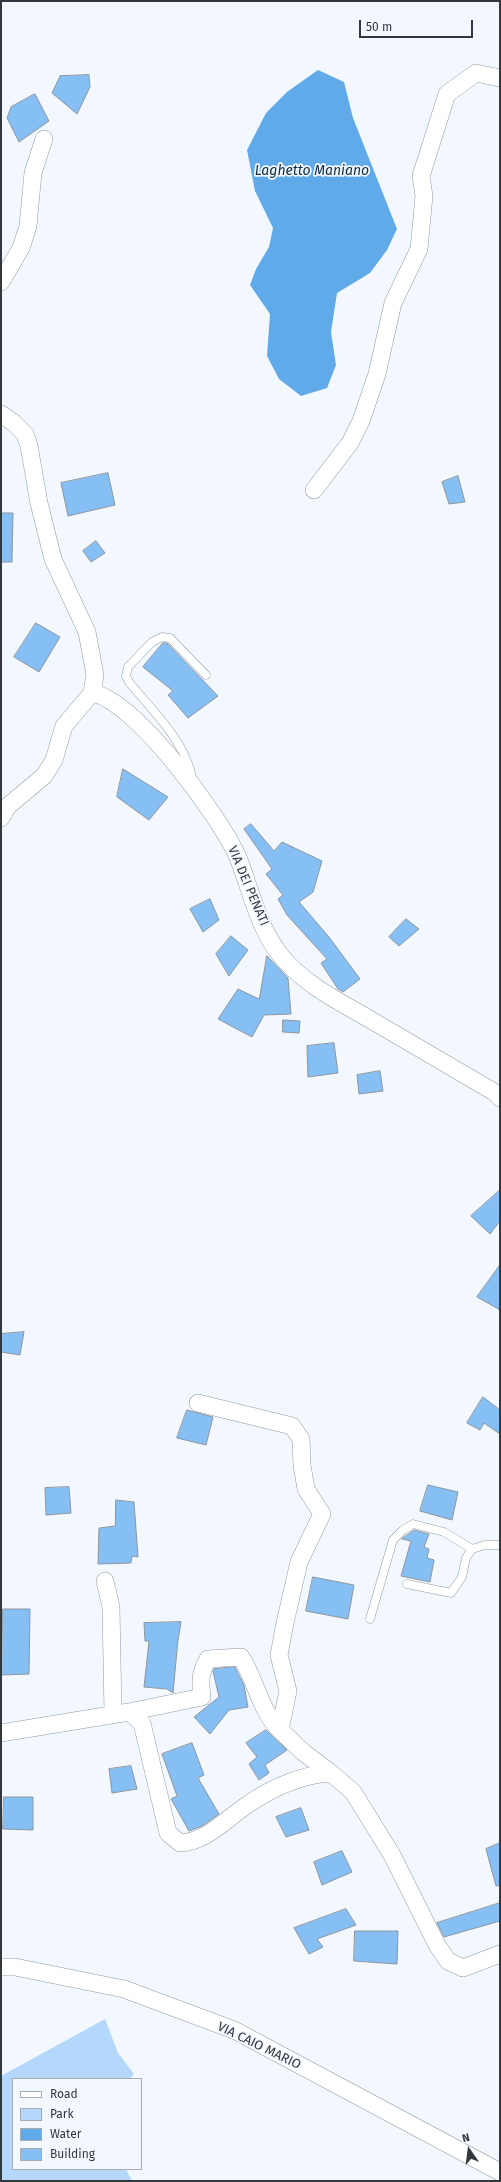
<!DOCTYPE html>
<style>
body{margin:0}
#map{position:relative;width:501px;height:2182px;overflow:hidden;background:#f2f8fe;font-family:"Fira Sans",sans-serif}
canvas{display:block}
.frame{position:absolute;inset:0;border:2px solid #33383c;pointer-events:none}
.legend{position:absolute;left:12px;top:2078px;width:130px;height:92px;box-sizing:border-box;background:#f2f8fe;border:1px solid #a6abb0;margin:0;padding:5px 7px;list-style:none;font-size:12px;color:#33383c}
.legend li{display:flex;align-items:center;gap:8px;height:20px}
.legend b{width:20px;border:1px solid #a6abb0}
.north{position:absolute;left:449px;top:2130px;width:40px;height:40px;-webkit-text-stroke:3px #f2f8fe;paint-order:stroke;rotate:346deg;font-size:11px;font-weight:700;line-height:16px;text-align:center;color:#33383c}
.north::after{content:'';display:block;margin:auto;width:14px;height:18px;background:#33383c;clip-path:polygon(50% 0,100% 100%,50% 72%,0 100%)}
.scale{position:absolute;left:359px;top:20px;width:114px;height:18px;box-sizing:border-box;border:2px solid #33383c;border-top:0;padding-left:5px;font-size:12px;line-height:14px;white-space:nowrap;color:#33383c;-webkit-text-stroke:3px #f2f8fe;paint-order:stroke}
</style>
<div id="map">
<canvas width="501" height="2182"></canvas>
<div class="frame"></div>
<ul class="legend">
<li><b style="height:5px;background:#fff"></b>Road</li>
<li><b style="height:11px;background:#b3d8fb"></b>Park</li>
<li><b style="height:11px;background:#61aaea"></b>Water</li>
<li><b style="height:11px;background:#86bff3"></b>Building</li>
</ul>
<div class="north">N</div>
<div class="scale">50 m</div>
</div>
<script>
const c = document.querySelector('canvas').getContext('2d');
c.lineJoin = 'round';
function fill(path, color) { c.fillStyle = color; c.fill(path, 'evenodd'); }
function stroke(path, color, width, dash) { c.strokeStyle = color; c.lineWidth = width; c.lineCap = dash ? 'butt' : 'round'; c.setLineDash(dash || []); c.stroke(path); }
function label(font, color, halo, rows, align = 'center') {
  c.font = font + ' "Fira Sans",sans-serif'; c.lineWidth = 3.5; c.setLineDash([]); c.textBaseline = 'middle'; c.strokeStyle = halo; c.fillStyle = color; for (const [text, x, y, turn = 0] of rows) {
    c.save(); c.translate(x, y); c.rotate((+turn || 0) * Math.PI / 180); c.textAlign = isNaN(turn) ? turn : align; if (halo) c.strokeText(text, 0, 0); c.fillText(text, 0, 0); c.restore();
  }
}
const green = new Path2D(`
 M105,2019L118,2053L134,2074L130,2079H13V2169H126L132,2181H1V2076Z`);
const water = new Path2D(`
 M318,70L344,82L353,118L397,229L387,250L370,273L337,293L331,332L336,365L327,388L301,396L279,379L267,356L270,314L250,285L256,269L269,247L273,228L255,191L247,150L266,113L287,92Z`);
const building = new Path2D(`
 M89,75L90,87L77,114L52,93L60,76Z
 M35,94L49,121L19,142L7,118L11,107Z
 M108,473L115,505L68,516L61,483Z
 M458,476L465,502L449,504L442,482Z
 M1,513H13L12,562H1Z
 M96,541L105,553L91,562L83,551Z
 M36,623L60,637L39,672L14,657Z
 M163,643H167L218,696L188,718L168,695L173,691L143,667Z
 M123,769L168,797L149,820L117,797Z
 M251,824L274,851L282,842L322,861L313,892L299,902L329,937L360,979L343,992L338,989L321,963L327,959L287,915L278,899L283,895L266,874L272,869L244,829Z
 M210,899L219,920L203,932L190,909Z
 M406,919L419,929L399,946L389,937Z
 M231,936L248,950L229,976L216,954Z
 M267,956L288,978L291,1014L264,1015L252,1037L218,1019L238,989L259,999Z
 M283,1020L300,1021L299,1033L283,1032Z
 M334,1043L338,1073L308,1077L307,1046Z
 M380,1071L383,1091L359,1094L357,1075Z
 M500,1190V1221L490,1234L471,1216Z
 M500,1265V1310L477,1297Z
 M24,1332L20,1355L1,1352V1334Z
 M483,1397L500,1410V1434L484,1423L480,1430L467,1423Z
 M187,1410L213,1417L206,1445L177,1438Z
 M428,1485L458,1492L452,1520L420,1511Z
 M69,1487L71,1513L46,1515L45,1488Z
 M116,1500L134,1502L138,1557L132,1556L131,1563L98,1564L99,1528L115,1526Z
 M414,1530L429,1534L424,1547L429,1549L427,1558L434,1560L430,1582L401,1576L411,1541L402,1539Z
 M313,1577L354,1585L348,1619L306,1611Z
 M3,1609H30L29,1674L2,1675Z
 M181,1622L178,1640L173,1693L167,1689L144,1687L149,1641H145L144,1623Z
 M235,1667L244,1685L248,1707L229,1710L210,1734L194,1717L219,1697L213,1671L214,1669Z
 M266,1730L287,1750L265,1765L269,1773L259,1780L249,1764L257,1757L246,1743Z
 M192,1743L204,1775L198,1778L219,1814L202,1826L189,1831L171,1799L177,1796L162,1754Z
 M131,1766L137,1789L112,1793L109,1769Z
 M4,1797H33V1830L3,1829Z
 M301,1808L309,1830L286,1837L276,1817Z
 M500,1843V1885L496,1886L486,1849Z
 M342,1851L352,1872L322,1885L314,1862Z
 M500,1903V1921L444,1937L437,1923Z
 M346,1909L356,1925L317,1939L323,1947L309,1954L294,1928Z
 M355,1931H398L397,1964L354,1961Z`);
const service = new Path2D(`
 M188,779L191,773C182,738 151,709 129,682L126,676L128,667L152,642L162,637L170,638L206,675
 M407,1584L451,1593L462,1577L466,1558L472,1549L485,1545H500
 M370,1619L393,1540L403,1530L413,1524L444,1532L472,1549`);
const minor = new Path2D(`
 M1,282L21,248L28,226L33,173L44,139
 M1,414L14,423L25,434L29,446L39,503L53,559L87,632L95,675L92,693
 M314,490L350,443L361,421L377,374L393,303L419,249L424,196L421,176L447,94L476,73L500,78
 M1,818L8,806L44,776L54,760L64,726L92,693C135,700 219,816 237,855C251,889 258,929 282,957C305,985 340,1002 371,1020C412,1044 453,1068 494,1092L500,1098
 M105,1581L111,1607L113,1714
 M129,1712L202,1697C200,1682 200,1672 208,1659L241,1657C256,1680 260,1711 280,1730L288,1691L279,1655L285,1623L299,1562L322,1514L306,1489L302,1465L301,1439L292,1426L198,1403
 M280,1730L303,1752L331,1773
 M1,1733L129,1712L142,1723L168,1833L180,1843C206,1842 226,1819 247,1805C273,1787 300,1775 331,1773L353,1792L392,1855L437,1945L448,1961L463,1968L500,1954
 M1,1967H15L124,1989L234,2030L500,2172`);
const streetNames = [
 ["VIA DEI PENATI",248,886,67],
 ["VIA CAIO MARIO",259,2046,26]
];
const waterNames = [
 ["Laghetto Maniano",312,171]
];
fill(green, '#b3d8fb');
fill(water, '#61aaea');
fill(building, '#86bff3');
stroke(building, '#8c96a0', 1);
stroke(service, '#919ba4', 9);
stroke(minor, '#919ba4', 18);
stroke(service, '#fff', 8);
stroke(minor, '#fff', 17);
label('13px', '#33383c', '#f2f8fe', streetNames);
label('italic 14px', '#0d2c46', '#f2f8fe', waterNames);
</script>
